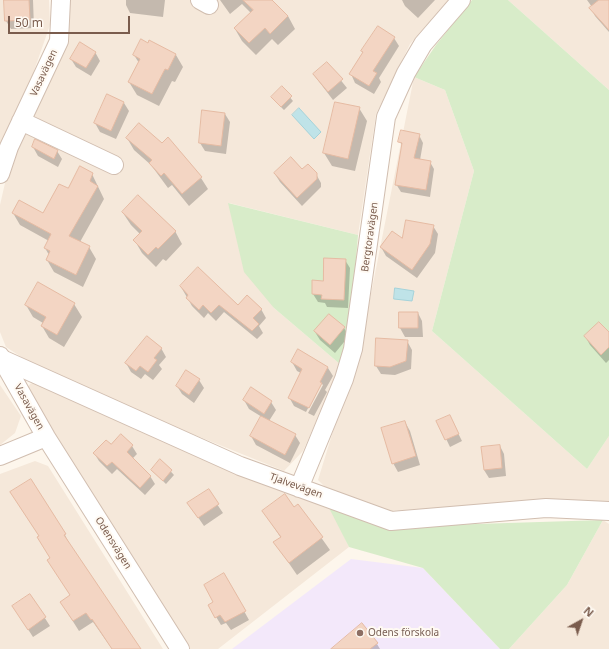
<!DOCTYPE html>
<meta charset="utf-8">
<style>
body{margin:0}
#map{position:relative;width:609px;height:649px;overflow:hidden;background:#fdf6ec;font-family:"Noto Sans",sans-serif}
canvas{display:block}
.north{position:absolute;left:561px;top:601px;width:40px;height:40px;-webkit-text-stroke:3px #fffaf3;paint-order:stroke;rotate:40deg;font-size:11px;font-weight:700;line-height:16px;text-align:center;color:#7a5c4d}
.north::after{content:'';display:block;margin:auto;width:14px;height:18px;background:#7a5c4d;clip-path:polygon(50% 0,100% 100%,50% 72%,0 100%)}
.scale{position:absolute;left:8px;top:16px;width:122px;height:18px;box-sizing:border-box;border:2px solid #7a5c4d;border-top:0;padding-left:5px;font-size:12px;line-height:14px;white-space:nowrap;color:#7a5c4d;-webkit-text-stroke:3px #fffaf3;paint-order:stroke}
</style>
<div id="map">
<canvas width="609" height="649"></canvas>
<div class="north">N</div>
<div class="scale">50 m</div>
</div>
<script>
const c = document.querySelector('canvas').getContext('2d');
c.lineJoin = 'round';
function fill(path, color) { c.fillStyle = color; c.fill(path, 'evenodd'); }
function stroke(path, color, width, dash) { c.strokeStyle = color; c.lineWidth = width; c.lineCap = dash ? 'butt' : 'round'; c.setLineDash(dash || []); c.stroke(path); }
function label(font, color, halo, rows, align = 'center') {
  c.font = font + ' "Noto Sans",sans-serif'; c.lineWidth = 4; c.setLineDash([]); c.textBaseline = 'middle'; c.strokeStyle = halo; c.fillStyle = color; for (const [text, x, y, turn = 0] of rows) {
    c.save(); c.translate(x, y); c.rotate((+turn || 0) * Math.PI / 180); c.textAlign = isNaN(turn) ? turn : align; if (halo) c.strokeText(text, 0, 0); c.fillText(text, 0, 0); c.restore();
  }
}
const residential = new Path2D(`
 M0,0H49L50,25L29,85L0,147Z
 M67,0H448L410,44L376,114L358,235L229,203L274,308L341,365L303,451L284,471L118,404L32,364L6,347L0,332V205L8,170Z
 M508,0H609V90Z
 M414,77L445,90L474,171L432,331L587,469L609,436V511L420,509L387,511L326,488L318,480L363,334Z
 M38,381L331,508L349,547L218,649H188L26,390L30,384Z
 M0,385L21,416L15,433L0,445Z
 M35,461L48,466L163,649H0V474Z
 M603,520L609,524V649H509L567,585Z`);
const education = new Path2D(`
 M351,559L423,568L500,649H232Z`);
const green = new Path2D(`
 M472,0H508L609,90V436L587,469L432,331L474,171L445,90L414,77L436,45Z
 M228,203L358,235L353,299L341,365L274,308L244,272Z
 M329,508L413,526L603,520L567,585L509,649H500L423,568L349,547Z`);
const water = new Path2D(`
 M299,108L321,132L314,139L292,115Z
 M395,288L414,291L412,301L394,299Z`);
const shadow = new Path2D(`
 M5,0H33L34,28L11,29L6,21Z
 M126,0H165L163,17L130,13L126,5Z
 M220,0H271L288,16L295,29L278,45L272,39L256,55L242,41L235,29L251,13L242,4L230,14Z
 M402,0H435L418,18L405,6Z
 M587,0H609V32L595,16L591,8L592,7Z
 M394,38L399,46L379,78L381,82L374,94L355,83L351,74L363,53L362,51Z
 M150,42L176,55L183,67L175,82L172,81L159,106L137,95L129,82L139,63L134,55Z
 M95,52L100,61L91,76L76,67L71,59Z
 M327,63L347,88L333,100L314,75Z
 M282,88L293,101L284,110L275,101Z
 M124,103L129,111L116,139L100,132L95,123Z
 M359,108L367,121L355,171L332,166L324,153Z
 M225,114L230,122L226,154L205,151L200,143Z
 M419,135L423,143L420,160L430,162L434,169L430,197L401,192L396,184L403,147L400,142Z
 M127,138L201,178L208,189L189,206L172,185L168,188L151,165L134,150Z
 M33,147L57,151L62,159L58,167L38,156Z
 M302,170L316,174L321,183V187L302,206L280,182L275,174Z
 M92,174L104,199L80,242L89,247L96,259L83,287L54,272L47,260L49,255L45,248L49,241L20,225L13,213L44,214Z
 M123,213L175,231L182,244L166,261L163,259L156,267L142,253L135,241L140,234L131,225Z
 M433,226L438,234L435,253L417,278L386,256L381,247L403,240Z
 M345,260L350,268L348,308L327,307L325,303L318,302L313,294Z
 M181,287L238,306L261,309L266,318L259,326L263,333L257,339L224,312L216,321L208,313L204,318L192,306Z
 M74,304L82,317L64,347L49,338L42,326L43,323L33,317L26,305Z
 M400,313H418L422,321L423,337H405L400,328Z
 M344,328L349,336L335,353L320,340L315,332Z
 M609,334V360L606,363L590,345L585,336Z
 M407,341L412,350L411,369L395,375L381,374L376,366Z
 M161,348L166,357L159,365L162,369L153,380L145,374L141,379L131,372L126,363Z
 M298,351L328,368L333,376L325,390L327,392L314,416L308,413L323,385L321,383L306,412L294,406L289,397L301,373L297,371L292,362Z
 M199,380L204,388L194,403L182,394L177,386Z
 M244,400L271,402L276,410L269,421L295,435L300,443L290,463L256,445L251,436L262,417L249,409Z
 M405,422L410,431L420,465L398,472L393,463Z
 M438,422L453,423L462,441L450,447Z
 M111,446H132L137,454L132,459L150,476L155,484L145,495L117,469L112,474L99,461L94,453Z
 M500,446L504,454L506,476L489,478L484,470Z
 M160,460L174,475L166,484L152,470Z
 M30,480L65,535L70,545L139,649H112L93,622L79,631L67,612L71,596L40,537L17,502Z
 M208,491L223,513L204,526L189,504Z
 M298,505L330,550L297,575L275,543L281,538L263,511L294,508Z
 M224,575L249,620L231,630L226,623L221,625L209,605L214,602Z
 M30,595L50,626L33,637L13,606Z
 M377,644L380,649H332Z`);
const building = new Path2D(`
 M4,0H29L30,20L5,21Z
 M243,0H272L288,16L270,34L265,28L249,43L234,28L253,10Z
 M599,0H609V30L589,8Z
 M378,26L395,37L373,71L377,73L369,86L349,74L363,52L361,51Z
 M141,39L148,43L149,40L176,54L168,70L165,69L152,94L128,82L140,59L133,55Z
 M80,42L96,52L86,68L70,59Z
 M327,62L343,79L328,92L313,74Z
 M282,86L292,96L281,107L271,97Z
 M107,94L124,102L111,131L94,123Z
 M335,102L360,107L348,159L323,153Z
 M202,110L225,113L221,146L199,143Z
 M139,123L162,143L168,137L202,177L182,194L164,173L161,176L149,163L152,160L126,138Z
 M401,130L420,134L414,158L431,161L426,190L395,185L402,143L398,142Z
 M35,139L58,150L54,159L32,147Z
 M291,157L302,169L308,164L317,173V179L297,198L274,173Z
 M80,166L93,173L90,181L98,186L69,236L90,246L76,275L46,260L50,251L44,248L51,234L12,213L19,200L43,213L59,184L68,188Z
 M138,195L176,231L158,249L156,247L148,255L133,240L142,231L122,212Z
 M406,220L434,225L430,244L412,270L380,247L392,231L402,238Z
 M324,258L346,259L344,300L321,299L322,295L312,294V280L323,281Z
 M198,267L238,305L247,295L262,309L253,318L259,324L252,331L219,305L211,313L203,305L199,310L186,298L188,295L180,286Z
 M38,282L75,303L57,335L41,326L46,317L25,305Z
 M399,312H418V328H399Z
 M329,314L345,327L330,345L314,331Z
 M599,322L609,332V347L601,355L584,336Z
 M147,336L162,348L154,358L157,360L148,372L140,366L136,371L125,363Z
 M376,338L408,340L406,361L390,367L375,366Z
 M298,349L328,367L320,382L322,383L309,408L288,398L302,369L291,362Z
 M186,370L200,379L189,395L176,386Z
 M251,387L272,401L264,414L243,400Z
 M450,415L459,434L445,440L436,421Z
 M261,416L296,434L285,455L250,436Z
 M405,421L416,456L392,464L381,428Z
 M121,434L133,445L127,452L151,476L140,488L112,462L107,466L93,453L106,440L111,444Z
 M500,445L502,468L484,470L481,447Z
 M160,459L172,470L163,481L151,470Z
 M31,479L66,534L64,535L141,649H112L92,619L91,620L86,613L73,621L60,602L70,595L47,560L50,558L37,537L39,536L10,492Z
 M209,489L219,504L198,518L187,503Z
 M285,494L294,507L298,504L323,537L289,563L273,542L281,537L262,511Z
 M224,573L246,611L225,622L220,615L215,618L208,605L213,602L204,585Z
 M30,594L46,617L28,630L12,606Z
 M362,623L378,643L370,649H331Z`);
const street = new Path2D(`
 M200,0L209,5
 M21,121L114,165
 M0,174L9,147L59,41L61,0
 M0,356L46,437L180,649
 M2,359L240,466L391,521L546,508L609,511
 M0,456L46,437
 M299,488L344,379L353,349L386,117L406,73L423,44L461,0`);
const markers = [
 [360,633,4,"#8d6e63"]
];
const streetNames = [
 ["Vasavägen",44,73,-65],
 ["Bergtoravägen",370,237,-82],
 ["Vasavägen",29,407,61],
 ["Tjalvevägen",296,486,20],
 ["Odensvägen",113,543,58]
];
const educationNames = [
 ["Odens förskola",368,633]
];
fill(residential, '#f5e8da');
fill(education, '#f3e8fa');
fill(green, '#d8ecc9');
fill(water, '#bfe3e8');
stroke(water, '#a5d3da', 1);
fill(shadow, '#0003');
fill(building, '#f3d5c3');
stroke(building, '#e6bba3', 1);
stroke(street, '#d1beb0', 20);
stroke(street, '#fff', 18);
for (const [x, y, r, color] of markers) { const dot = new Path2D(); dot.arc(x, y, r, 0, 2 * Math.PI); c.fillStyle = color; c.fill(dot); stroke(dot, '#fffaf3', 1.5); }
label('10px', '#7a5c4d', '#fffaf3', streetNames);
label('10px', '#785e54', '#fffaf3', educationNames, 'left');
</script>
